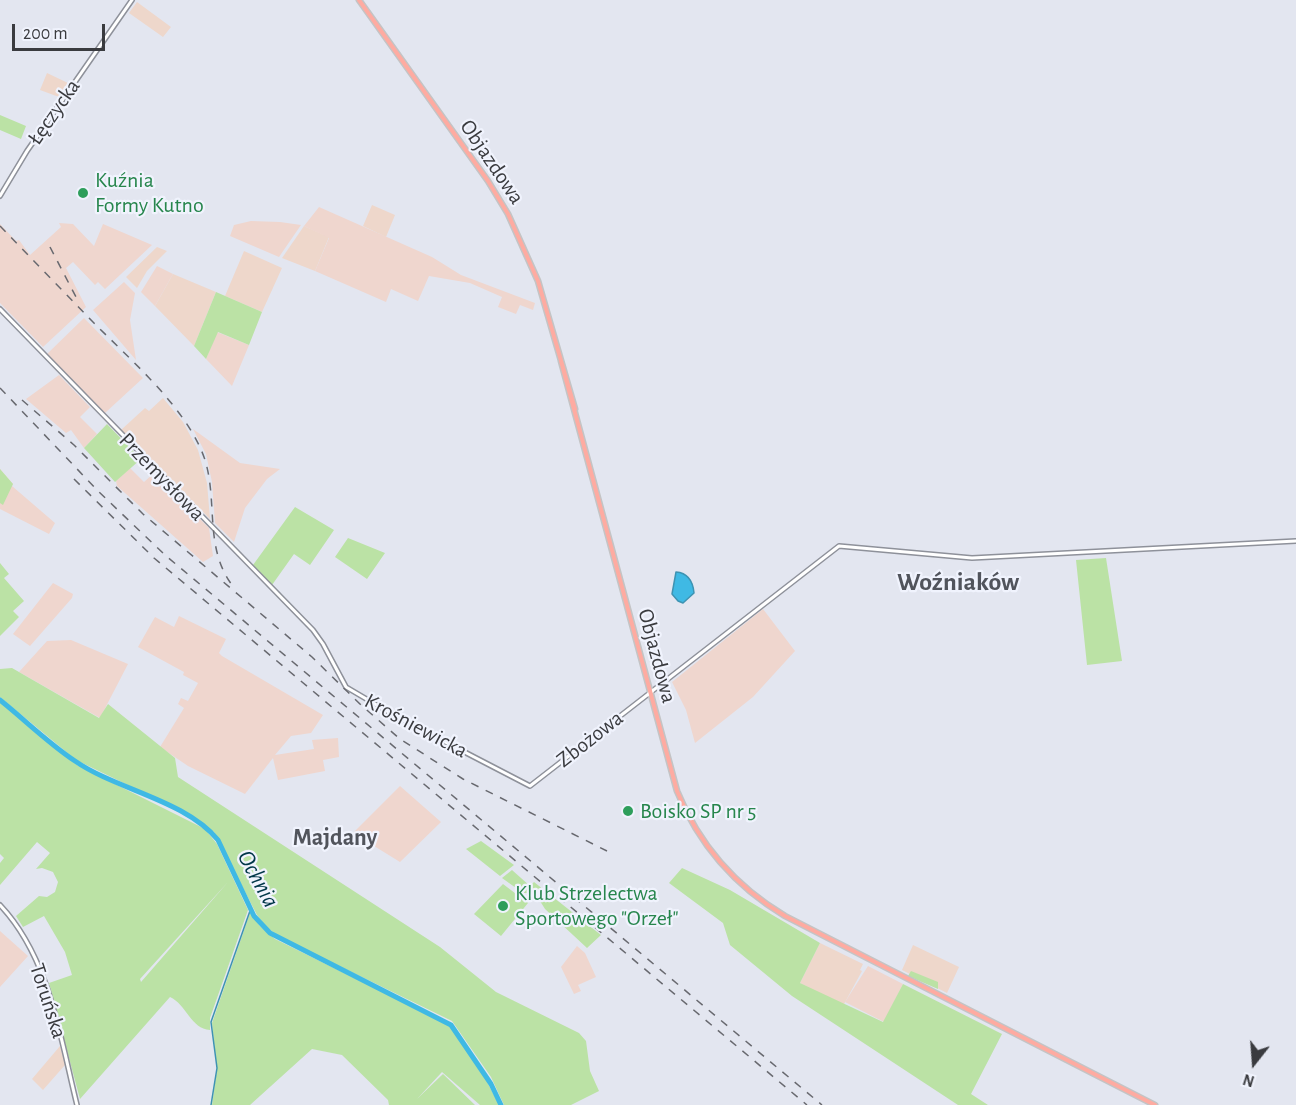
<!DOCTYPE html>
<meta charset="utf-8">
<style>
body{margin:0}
#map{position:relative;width:1296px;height:1105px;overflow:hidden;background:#e3e6f0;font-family:"Alegreya Sans",sans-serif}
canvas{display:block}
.north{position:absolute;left:1224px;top:1033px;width:60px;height:60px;-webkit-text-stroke:4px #f0f3fd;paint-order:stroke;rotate:197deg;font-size:16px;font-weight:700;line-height:24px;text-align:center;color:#3a3b3f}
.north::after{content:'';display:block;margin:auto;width:21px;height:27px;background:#3a3b3f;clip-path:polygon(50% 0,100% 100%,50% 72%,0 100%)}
.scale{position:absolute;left:12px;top:24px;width:93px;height:27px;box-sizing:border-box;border:3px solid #3a3b3f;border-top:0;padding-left:8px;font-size:18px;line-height:21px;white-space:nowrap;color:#3a3b3f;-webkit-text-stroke:4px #f0f3fd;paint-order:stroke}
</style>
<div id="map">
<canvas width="1296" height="1105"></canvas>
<div class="north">N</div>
<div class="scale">200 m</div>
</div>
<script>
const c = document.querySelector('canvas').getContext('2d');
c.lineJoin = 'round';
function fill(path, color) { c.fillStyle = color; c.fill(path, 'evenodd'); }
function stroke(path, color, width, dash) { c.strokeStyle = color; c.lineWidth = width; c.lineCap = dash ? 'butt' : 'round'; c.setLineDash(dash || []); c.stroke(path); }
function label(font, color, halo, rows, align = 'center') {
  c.font = font + ' "Alegreya Sans",sans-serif'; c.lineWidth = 4.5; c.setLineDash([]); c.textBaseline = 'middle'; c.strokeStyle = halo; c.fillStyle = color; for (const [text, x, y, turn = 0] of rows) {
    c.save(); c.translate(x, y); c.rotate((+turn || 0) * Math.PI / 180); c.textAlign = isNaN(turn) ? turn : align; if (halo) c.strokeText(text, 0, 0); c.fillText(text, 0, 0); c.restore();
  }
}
const commercial = new Path2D(`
 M137,2L171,27L163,37L129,13Z
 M47,73L68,83L59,97L40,90Z
 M372,205L395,215L386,237L363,226Z
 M304,226L329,237L315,271L282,258Z
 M157,247L167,251L147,271L137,288L126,277Z
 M244,251L282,268L262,312L225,296Z
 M173,274L216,292L194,346L155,306Z
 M163,398L183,422L198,450L207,483L210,519L121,430L145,408L149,411Z
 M820,943L863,964L860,970L862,971L843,1006L800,983Z
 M913,945L959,967L947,993L902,970Z
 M60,1046L65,1065L43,1090L32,1079Z`);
const industrial = new Path2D(`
 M319,207L432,257L461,275L535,303L533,310L520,305L516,314L498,307L502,297L470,283L429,276L418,301L391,289L386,302L315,271L329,238L304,226Z
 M251,221L280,222L301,225L279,257L230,236L234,225Z
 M59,223L73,224L94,246L103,224L152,245L105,289L98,282L95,285L73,262L66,268L86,307L43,347L0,303V224L16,241L19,240L30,255L61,227Z
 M157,266L173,274L155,306L141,292Z
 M124,282L135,293L130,320L136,360L93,310Z
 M84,318L143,378L105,413L47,354Z
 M217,332L249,345L232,386L206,359Z
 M59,375L90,407L80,417L97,434L84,448L71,430L66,433L26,399Z
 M193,429L240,463L280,469L267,479L245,508L234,542L215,523L212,482L206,454Z
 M130,468L144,482L154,473L209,528L213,556L203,562L117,486L116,481Z
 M0,469L13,484L12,486L55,523L49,534L0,509Z
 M53,583L73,594L72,598L30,646L13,634Z
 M763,609L795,651L753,697L695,743L686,710L672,682Z
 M179,616L226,639L219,653L222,656L323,715L311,733L291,736L275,755L314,749L312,740L338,738L339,757L323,760L325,771L278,780L273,758L245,794L188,766L160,747L184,708L178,704L181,698L188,701L198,683L183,675L184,672L138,647L155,617L174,627Z
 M71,640L128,664L100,718L19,672L47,641Z
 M400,786L441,822L400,862L353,833Z
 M0,931L28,956L0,987Z
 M577,946L585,953L596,977L578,985L581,991L574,994L561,967Z
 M868,966L903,984L884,1022L845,1002Z`);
const green = new Path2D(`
 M0,115L26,126L21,139L0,130Z
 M216,292L262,312L249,345L218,332L206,359L194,346Z
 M107,424L141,459L115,482L84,448Z
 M0,469L13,484L3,505L0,503Z
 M295,507L334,530L310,565L294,554L272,585L253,565Z
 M348,538L385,553L367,579L335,557Z
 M1106,558L1122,661L1087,665L1076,560Z
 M0,563L9,574L4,578L24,601L13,611L19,617L0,636Z
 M12,668L99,718L108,704L175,758L178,777L440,947L496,992L579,1033L586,1041L590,1071L599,1091L571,1105H504L491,1077L452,1021L280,937L266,927L257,915L214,832L190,815L76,760L0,697V669Z
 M0,702L77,765L205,829L217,844L248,910L210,1018V1030C191,1029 186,1004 170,997L80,1099L49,983L72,975L65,952L44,916L23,927L16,916L39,896L47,897L55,892L58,882L53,872L42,868L36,869L50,853L37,842L0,885V863L4,858L0,854ZM228,882L141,982L140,979Z
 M481,841L514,865L500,876L466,849Z
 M682,868L730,890L820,943L800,983L883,1022L903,984L1002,1034L971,1094L988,1105H958L792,996L730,945L723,923L669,883Z
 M512,870L530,886L534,882L601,935L587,948L545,909L535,893H523L502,878Z
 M503,884L528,903L501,936L474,914Z
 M250,913L260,926L275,939L448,1024L481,1070L499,1105H480L442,1072L417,1099L443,1074L475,1105H389L388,1100L342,1055L312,1049L250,1105H212L217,1069L212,1023Z
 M911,971L938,982V989L908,976Z`);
const water = new Path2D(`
 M676,572C689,573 693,582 694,593L683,603L678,601L672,594Z`);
const stream = new Path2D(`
 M211,1105L217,1068L211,1022L251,908`);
const river = new Path2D(`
 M0,700C25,720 48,743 75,761C117,790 185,800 218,840L254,916L270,933L451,1025L491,1084L501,1105`);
const tertiary = new Path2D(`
 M0,196L27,151L132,0
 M0,309L313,630L323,644L346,687L397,717L530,786L839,546L972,558L1296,541
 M0,905C50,958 60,1037 77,1105`);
const primary = new Path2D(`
 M359,0L488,181L508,214L538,281L575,409
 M561,361L677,791C699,845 735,886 785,916L1155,1105`);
const rail = new Path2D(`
 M0,226L95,324
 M50,247L76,297
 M89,318C127,357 188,408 205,460C218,502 204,547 232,585
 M0,388L98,491L165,555L822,1105
 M22,400L74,445L143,514L312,657L361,705L400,739L463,779L607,851
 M74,479L154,558L807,1105`);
const markers = [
 [83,193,6,"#2e9e5b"],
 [628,811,6,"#2e9e5b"],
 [503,906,6,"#2e9e5b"]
];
const streetNames = [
 ["Łęczycka",54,112,-55],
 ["Objazdowa",492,162,56],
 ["Przemysłowa",162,477,46],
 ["Objazdowa",657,656,75],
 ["Krośniewicka",416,726,28],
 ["Zbożowa",590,739,-38],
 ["Toruńska",48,1001,72]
];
const leisureNames = [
 ["Kuźnia",95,180],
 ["Formy Kutno",95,205],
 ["Boisko SP nr 5",640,811],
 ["Klub Strzelectwa",515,893],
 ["Sportowego \"Orzeł\"",515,918]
];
const neighbourhoodNames = [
 ["Majdany",335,838]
];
const waterNames = [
 ["Ochnia",258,879,61]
];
const quarterNames = [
 ["Woźniaków",958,582]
];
fill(commercial, '#eed7cb');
fill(industrial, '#efd6ce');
fill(green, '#bbe2a5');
fill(water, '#3fb9e4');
stroke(water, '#3e93b2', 1.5);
stroke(stream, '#3e93b2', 1.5);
stroke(river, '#3fb9e4', 5);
stroke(tertiary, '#8e919a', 6);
stroke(primary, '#c4c4c5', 7);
stroke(tertiary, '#fff', 3);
stroke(primary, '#feaba1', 4);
stroke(rail, '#68696f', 1.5, [8, 8]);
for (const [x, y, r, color] of markers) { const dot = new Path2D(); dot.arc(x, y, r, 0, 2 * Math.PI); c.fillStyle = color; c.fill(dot); stroke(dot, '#f0f3fd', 2); }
label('22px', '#3a3b3f', '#f0f3fd', streetNames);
label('22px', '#27864d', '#f0f3fd', leisureNames, 'left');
label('bold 24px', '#51545c', '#f0f3fd', neighbourhoodNames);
label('italic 24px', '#003748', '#f0f3fd', waterNames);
label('bold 26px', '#51545c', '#f0f3fd', quarterNames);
</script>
